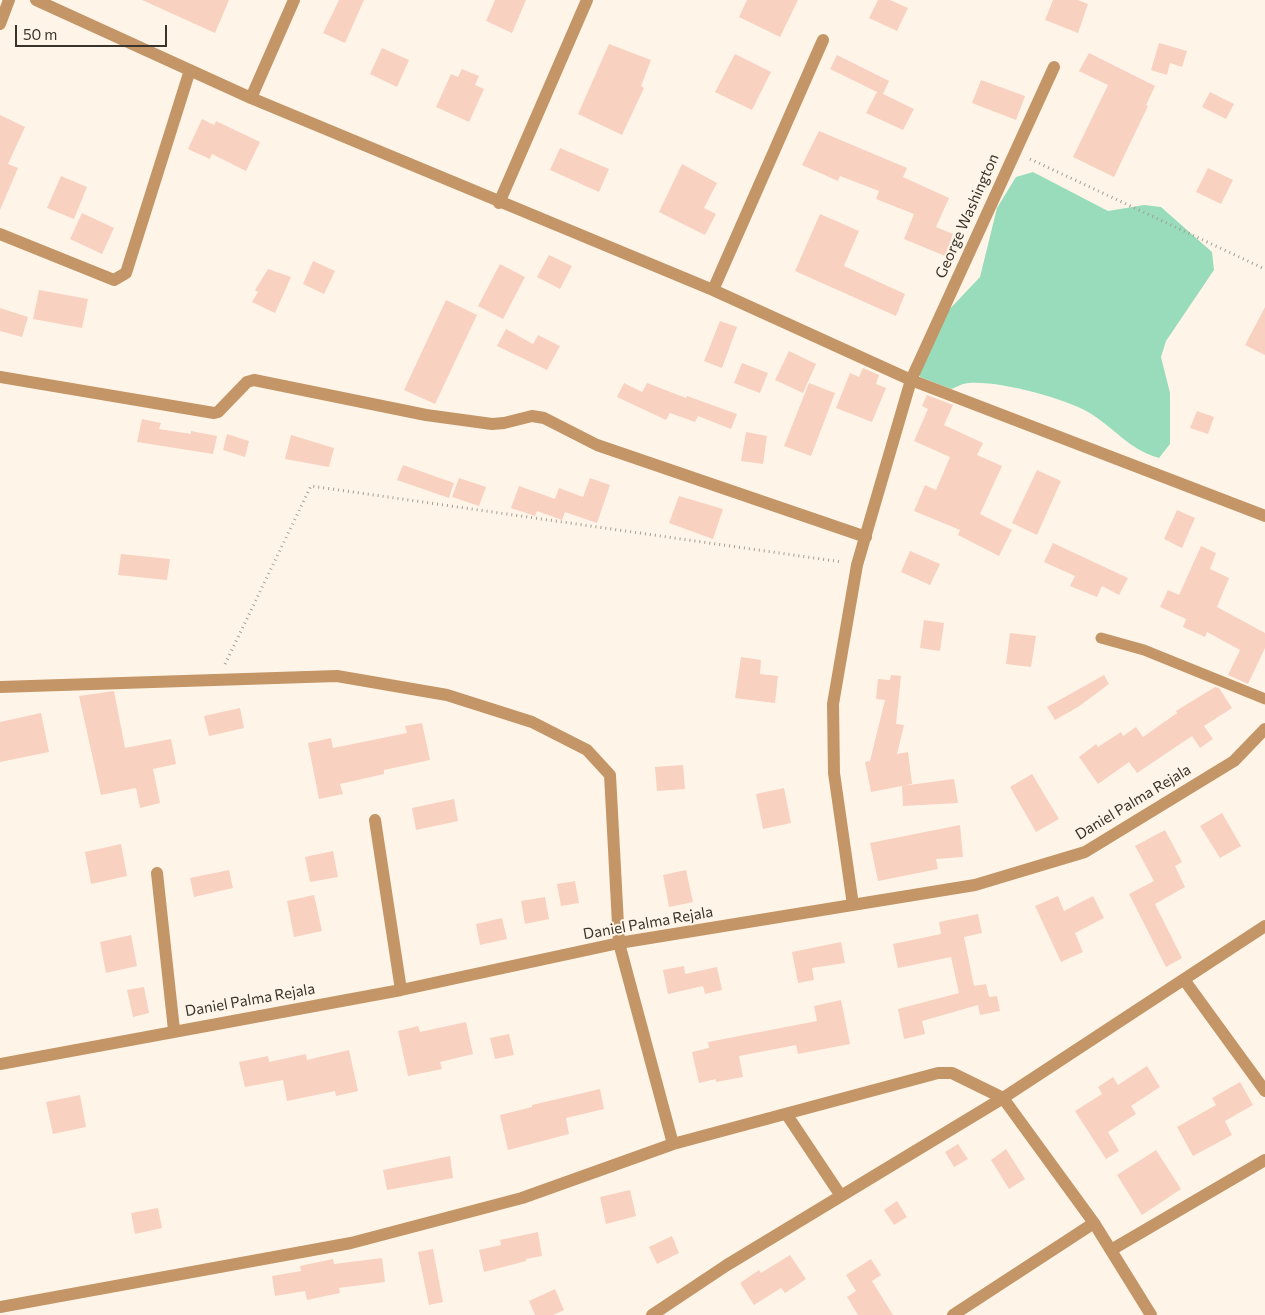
<!DOCTYPE html>
<style>
body{margin:0}
#map{position:relative;width:1265px;height:1315px;overflow:hidden;background:#fef5e8;font-family:Commissioner,sans-serif}
canvas{display:block}
.scale{position:absolute;left:15px;top:25px;width:152px;height:22px;box-sizing:border-box;border:2px solid #39342b;border-top:0;padding-left:6px;font-size:15px;line-height:18px;white-space:nowrap;color:#39342b;-webkit-text-stroke:4px #fef5e8;paint-order:stroke}
</style>
<div id="map">
<canvas width="1265" height="1315"></canvas>
<div class="scale">50 m</div>
</div>
<script>
const c = document.querySelector('canvas').getContext('2d');
c.lineJoin = 'round';
function fill(path, color) { c.fillStyle = color; c.fill(path, 'evenodd'); }
function stroke(path, color, width, dash) { c.strokeStyle = color; c.lineWidth = width; c.lineCap = dash ? 'butt' : 'round'; c.setLineDash(dash || []); c.stroke(path); }
function label(font, color, halo, rows, align = 'center') {
  c.font = font + ' Commissioner,sans-serif'; c.lineWidth = 4; c.setLineDash([]); c.textBaseline = 'middle'; c.strokeStyle = halo; c.fillStyle = color; for (const [text, x, y, turn = 0] of rows) {
    c.save(); c.translate(x, y); c.rotate((+turn || 0) * Math.PI / 180); c.textAlign = isNaN(turn) ? turn : align; if (halo) c.strokeText(text, 0, 0); c.fillText(text, 0, 0); c.restore();
  }
}
const green = new Path2D(`
 M1033,172L1108,211L1144,205L1161,207L1212,252L1214,270L1166,341L1161,357L1170,393V444L1159,458C1129,450 1114,427 1088,412C1064,398 997,380 969,383C963,383 957,387 951,389L920,377L916,360L945,314L980,277L997,208L1016,177Z`);
const building = new Path2D(`
 M142,0H229L215,33Z
 M339,0H364L345,43L323,33Z
 M495,0H526L512,33L486,21Z
 M747,0H798L780,37L739,17Z
 M878,0H890L908,8L897,31L869,18Z
 M1053,0H1078L1088,4L1078,33L1045,20Z
 M1159,43L1187,51L1182,67L1170,63L1167,75L1151,70Z
 M609,44L651,60L641,86L644,88L622,135L578,114Z
 M382,48L409,60L397,87L370,74Z
 M1089,53L1155,86L1146,105L1148,106L1114,177L1073,157L1108,85L1079,71Z
 M735,54L771,72L752,110L715,92Z
 M837,55L889,81L883,94L914,109L903,130L866,113L877,92L830,69Z
 M462,69L479,76L475,85L484,89L469,122L436,107L451,74L458,77Z
 M981,80L1025,96L1016,120L972,103Z
 M1210,92L1234,104L1226,119L1202,107Z
 M0,115L25,127L8,164L18,168L0,210Z
 M202,119L214,125L216,121L260,142L246,171L212,154L210,159L188,149Z
 M819,131L907,168L903,177L949,198L936,227L953,234L945,256L904,239L914,214L876,199L879,191L840,176L838,181L802,165Z
 M560,148L609,169L599,192L550,170Z
 M682,164L717,183L704,208L716,214L705,235L659,212Z
 M1208,168L1233,180L1221,204L1196,192Z
 M61,176L87,187L74,219L47,208Z
 M82,213L114,228L102,254L70,239Z
 M820,214L859,231L844,266L905,294L896,316L795,271Z
 M549,255L572,266L560,289L537,277Z
 M313,261L335,271L324,294L303,284Z
 M500,264L525,277L503,319L478,306Z
 M268,269L291,277L275,313L252,302L258,292L255,290Z
 M39,290L88,299L82,328L33,319Z
 M446,300L477,315L435,404L404,390Z
 M1265,307V355L1245,345Z
 M0,308L28,317L22,337L0,331Z
 M720,321L737,327L722,368L704,361Z
 M506,329L533,344L538,335L560,346L547,370L497,346Z
 M789,351L816,364L803,393L775,380Z
 M742,363L768,373L760,393L734,383Z
 M863,368L879,375L876,384L886,388L872,422L836,408L850,373L859,377Z
 M624,383L642,392L647,383L686,398L687,396L737,414L731,429L698,416L695,422L670,413L666,420L617,397Z
 M809,383L835,393L811,456L784,446Z
 M927,395L953,405L944,425L983,443L977,455L1002,466L980,514L1012,530L999,556L958,535L960,530L914,511L925,485L936,490L950,457L914,441L928,409L922,406Z
 M1197,411L1214,417L1208,434L1190,428Z
 M142,419L161,423L159,429L191,434V431L217,436L213,454L137,442Z
 M746,432L767,436L763,464L741,461Z
 M227,434L249,441L245,457L223,450Z
 M291,435L334,448L329,467L285,459Z
 M403,465L454,483L449,498L397,480Z
 M1037,470L1061,481L1037,535L1012,523Z
 M459,478L486,487L479,506L452,497Z
 M590,478L610,485L597,523L565,512L562,520L537,511L535,516L511,508L519,486L555,499L559,488L583,497Z
 M679,496L723,509L713,539L669,523Z
 M1177,510L1195,518L1182,548L1164,539Z
 M1053,543L1128,578L1119,595L1102,586L1097,597L1070,586L1075,576L1044,562Z
 M1201,546L1216,553L1210,569L1229,578L1217,607L1265,633V648L1248,684L1228,675L1240,650L1207,632L1205,637L1183,627L1186,619L1160,607L1168,590L1179,595Z
 M910,551L940,564L930,585L901,572Z
 M121,554L170,559L167,580L118,575Z
 M924,620L944,623L940,651L920,648Z
 M1010,633L1036,636L1031,667L1006,664Z
 M741,657L761,660L760,674L778,676L775,703L735,698Z
 M891,675L901,676L896,724L904,725L897,754L908,752L912,784L871,792L865,762L870,761L885,700L876,699L878,679L890,680Z
 M1104,675L1109,684L1078,707L1055,720L1047,707Z
 M1215,687L1219,688L1232,708L1204,726L1213,739L1200,748L1192,736L1137,773L1129,762L1098,784L1079,757L1096,744L1098,747L1121,732L1123,736L1136,727L1143,737L1177,713L1176,711Z
 M114,691L125,748L171,739L176,764L153,769L160,803L140,808L136,788L101,795L79,696Z
 M240,708L244,728L209,736L204,716Z
 M41,713L49,752L0,762V722Z
 M422,723L430,760L384,770V774L340,784L343,794L319,799L308,743L331,738L333,748L407,733L405,726Z
 M683,765L685,789L657,791L655,767Z
 M1032,774L1059,819L1036,832L1010,787Z
 M954,779L958,803L903,806L902,786Z
 M784,788L791,823L763,829L756,794Z
 M454,799L458,821L416,830L412,808Z
 M1222,813L1241,846L1220,858L1200,826Z
 M960,825L963,857L936,859L938,869L878,881L870,843Z
 M1165,830L1182,862L1175,866L1185,887L1155,904L1182,958L1166,967L1129,894L1154,881L1135,846Z
 M121,844L127,876L91,884L85,852Z
 M333,851L338,877L310,882L305,857Z
 M229,870L233,888L194,897L190,878Z
 M686,870L693,902L669,907L663,875Z
 M575,881L579,903L561,906L557,884Z
 M314,895L322,931L294,937L287,901Z
 M1058,896L1064,911L1093,896L1104,918L1075,933L1083,952L1061,962L1035,906Z
 M545,897L549,919L525,924L521,901Z
 M978,914L982,933L964,937L974,986L986,984L989,997L997,996L1000,1011L980,1015L978,1005L922,1021L925,1034L904,1039L898,1009L959,993L951,957L898,968L893,944L941,934L939,922Z
 M502,918L507,939L480,945L476,924Z
 M131,935L137,966L106,973L100,942Z
 M841,942L845,963L812,968L814,980L798,983L792,952Z
 M684,966L685,974L717,967L722,990L705,994L703,986L668,994L663,970Z
 M144,987L149,1013L133,1017L127,990Z
 M841,1000L850,1044L798,1054L796,1045L739,1056L743,1077L716,1082V1079L699,1083L692,1052L709,1048L708,1042L817,1021L814,1006Z
 M466,1022L473,1054L440,1062L442,1069L408,1076L398,1031L418,1026L420,1032Z
 M509,1034L514,1055L495,1059L490,1038Z
 M349,1050L358,1091L336,1096L335,1091L287,1101L283,1080L245,1087L239,1062L268,1056L269,1062L306,1054L307,1060Z
 M1147,1066L1160,1087L1131,1106L1136,1114L1108,1132L1119,1151L1106,1159L1075,1111L1102,1094L1098,1087L1113,1077L1118,1085Z
 M1240,1082L1253,1105L1225,1121L1232,1135L1193,1156L1177,1127L1216,1105L1212,1098Z
 M600,1089L604,1109L566,1118L569,1134L508,1150L500,1115L532,1107V1105Z
 M80,1095L86,1127L53,1134L46,1102Z
 M958,1144L968,1159L954,1167L945,1152Z
 M1006,1149L1025,1179L1009,1189L991,1160Z
 M1156,1150L1181,1189L1142,1215L1117,1175Z
 M450,1156L453,1178L387,1190L383,1170Z
 M630,1190L636,1216L606,1224L600,1197Z
 M897,1201L907,1217L894,1225L884,1210Z
 M158,1208L162,1228L135,1234L131,1213Z
 M538,1232L542,1256L526,1259V1261L484,1272L479,1250L501,1245L500,1240Z
 M672,1236L679,1253L657,1264L649,1247Z
 M433,1249L443,1302L429,1305L418,1252Z
 M790,1255L806,1279L785,1293L781,1288L754,1305L740,1283L759,1270L761,1273Z
 M382,1258L385,1282L339,1288L340,1293L307,1300L305,1291L275,1296L272,1276L301,1271L300,1266L333,1259L334,1264Z
 M871,1259L881,1275L872,1281L893,1315H858L847,1297L856,1291L846,1275Z
 M555,1289L564,1310L553,1315H535L529,1301Z`);
const path = new Path2D(`
 M1030,159L1265,269
 M225,664L311,486L842,562`);
const service = new Path2D(`
 M1101,638L1144,650L1265,699`);
const minor = new Path2D(`
 M36,0L251,98L713,290L911,380L1265,516
 M0,24L9,0
 M251,98L294,0
 M499,203L587,0
 M0,234L114,280L126,273L190,70
 M713,290L823,40
 M0,377L214,413L218,412L247,382L254,380L426,415L492,424L504,423L532,416L544,418L597,445L866,537
 M0,687L337,676L447,695L532,722L587,750L610,775L619,943L673,1144
 M375,820L401,990
 M157,873L174,1030
 M853,905L834,773L833,704L857,565L911,380L1054,67
 M1185,981L1265,1091
 M0,1064L401,990L619,943L975,885L1085,852L1234,761L1265,729
 M787,1115L841,1196
 M1111,1250L1265,1160
 M0,1307L351,1243L522,1198L673,1144L938,1073H952L1003,1098L1094,1223L1151,1315
 M652,1315L727,1265L1003,1098L1265,926
 M953,1315L1094,1223`);
const streetNames = [
 ["George Washington",967,216,-66],
 ["Daniel Palma Rejala",1133,802,-31],
 ["Daniel Palma Rejala",648,923,-10],
 ["Daniel Palma Rejala",250,1000,-10]
];
fill(green, '#98dcbc');
fill(building, '#f9d1c0');
stroke(path, '#a59d92', 3, [1, 4]);
stroke(service, '#c49667', 11);
stroke(minor, '#c49667', 12);
label('15px', '#39342b', '#fef5e8', streetNames);
</script>
